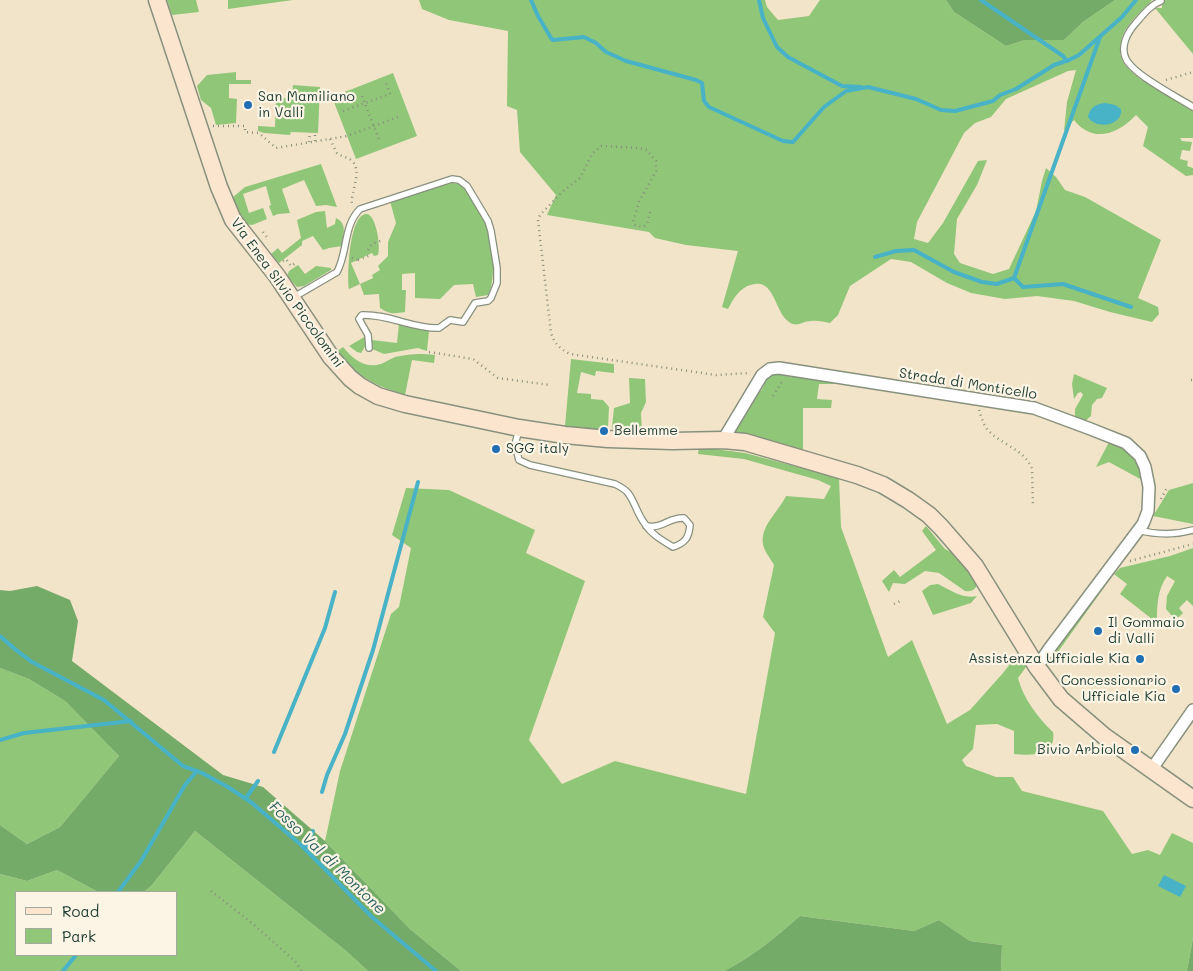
<!DOCTYPE html>
<style>
body{margin:0}
#map{position:relative;width:1193px;height:971px;overflow:hidden;background:#f2e4c8;font-family:Mali,sans-serif}
canvas{display:block}
.legend{position:absolute;left:15px;top:891px;width:162px;height:65px;box-sizing:border-box;background:#fcf5e5;border:1px solid #a4ab9e;margin:0;padding:6px 9px;list-style:none;font-size:15px;color:#1f3d34}
.legend li{display:flex;align-items:center;gap:10px;height:25px}
.legend b{width:25px;border:1px solid #a4ab9e}
</style>
<div id="map">
<canvas width="1193" height="971"></canvas>
<ul class="legend">
<li><b style="height:6px;background:#fbe5cf"></b>Road</li>
<li><b style="height:14px;background:#90c678"></b>Park</li>
</ul>
</div>
<script>
const c = document.querySelector('canvas').getContext('2d');
c.lineJoin = 'round';
function fill(path, color) { c.fillStyle = color; c.fill(path, 'evenodd'); }
function stroke(path, color, width, dash) { c.strokeStyle = color; c.lineWidth = width; c.lineCap = dash ? 'butt' : 'round'; c.setLineDash(dash || []); c.stroke(path); }
function label(font, color, halo, rows, align = 'center') {
  c.font = font + ' Mali,sans-serif'; c.lineWidth = 4.5; c.setLineDash([]); c.textBaseline = 'middle'; c.strokeStyle = halo; c.fillStyle = color; for (const [text, x, y, turn = 0] of rows) {
    c.save(); c.translate(x, y); c.rotate((+turn || 0) * Math.PI / 180); c.textAlign = isNaN(turn) ? turn : align; if (halo) c.strokeText(text, 0, 0); c.fillText(text, 0, 0); c.restore();
  }
}
const green = new Path2D(`
 M167,0H196L199,12L172,15Z
 M228,0H293L228,9Z
 M419,0H765L767,7L778,20L809,16L820,0H946L954,12L1006,46L1025,40H1064L1083,22L1115,0H1152C1144,9 1133,18 1126,29C1120,38 1118,52 1123,62C1134,80 1175,99 1193,111V138H1180L1182,141L1192,142L1190,151L1182,150L1180,159L1188,161L1187,166L1193,168V175L1186,176L1143,146L1148,127L1136,115C1118,134 1093,144 1074,120L1064,131L1067,102L1076,70L1068,71L1006,99L991,117L975,123L964,133L917,222L914,239L928,243L943,223L978,161L987,160L977,185L957,219L954,254L960,263L993,274L1009,269L1036,211L1042,181L1046,168L1056,177L1065,190L1085,197L1161,240L1138,298L1158,307L1159,314L1152,322L1110,312L1074,301L1037,296L1005,299L971,293L947,283L911,262L891,259L850,286L838,315L830,323C824,322 817,320 811,321C802,321 798,328 789,322C775,313 775,281 755,284C740,286 734,298 728,309L722,307L738,251L686,245L655,238L649,232L547,215L556,195L520,152L517,110L507,106L508,31L449,20L422,9Z
 M1162,0H1193V54L1155,8H1162Z
 M236,72V80H251V84H229V98L237,99L236,123L216,125L211,108L201,100L197,86L207,75Z
 M393,73L417,136L356,159L332,97Z
 M293,85L320,87L318,133L291,132L290,135L264,133L258,131V126L275,127L276,98H292Z
 M321,164L337,207L326,205L316,206L304,180L282,189L290,213L278,214L273,216L269,206L271,205L266,186L243,194L249,213L263,208L267,219L252,225L245,224L232,198L245,187Z
 M452,183L460,184L463,186C471,198 480,210 485,223C493,240 497,278 488,295L476,297L473,284L454,285L440,299L415,298V273L402,274V290H406L405,312C394,314 389,314 380,308L379,294L364,295L360,284L349,289C347,277 349,215 366,214C376,213 381,247 378,255L374,256L372,253L351,263L360,284L373,278L372,275L380,270L378,266L388,256V242L396,223L390,201Z
 M325,211L327,228L335,224L336,218C348,224 343,235 342,246L329,248L323,250L313,236L302,241V245L279,263L271,254L278,248L282,253L301,238L297,220L316,212Z
 M298,265L305,274L316,266L331,268V270L304,286L297,287L287,276L289,271Z
 M399,323L429,331L427,351L418,348L384,354L372,349V340L397,343Z
 M366,336V345L361,353L357,352L349,346Z
 M343,347C353,359 364,369 381,364C386,362 390,359 395,357C409,354 421,353 435,355L434,363L412,360L405,395C375,386 356,375 336,352Z
 M571,359L614,364V373L596,371L595,376L581,372L577,393L591,394V399L603,400L609,407L608,427L605,430L565,426Z
 M770,372L836,380L834,384H819L817,399L832,400L831,408H803V451L731,433L758,390L761,391L764,385L763,383Z
 M1074,374L1107,388L1102,398L1097,399L1092,405L1091,416L1085,421L1075,417V409L1083,395L1081,392L1078,393L1074,399L1072,384Z
 M629,378L645,379L646,402L641,413L642,433L614,431L612,427L614,408L630,403Z
 M1109,442C1131,450 1139,457 1142,480L1109,462L1096,467Z
 M699,447L745,453L839,478L841,527L888,657L912,640L947,724L970,710L1003,673L1019,652L1026,667L1018,678C1023,698 1038,718 1053,732C1057,755 1031,756 1014,754V731L997,724L976,725L973,749L962,760L966,766L996,777H1013L1022,791L1103,811L1132,854L1148,850L1160,855L1172,833L1193,843V938L1187,971H1001L1002,945L970,941L939,920L914,931L800,916C776,937 752,957 724,971H461L410,929L325,841L340,771L391,614L399,607L411,548L392,535L406,488L449,490L535,530L526,553L585,581L529,740L562,784L615,761L746,794L775,633L763,617L774,565C771,559 764,551 763,544C760,526 779,511 786,496L824,499L831,486L818,480L744,459L698,454Z
 M1193,483V524L1153,516L1169,490Z
 M926,526L945,549L953,553L963,562L977,582L976,587C973,591 970,592 965,591L939,573L925,571L905,584L893,583L889,592L882,581L894,570L900,577L936,550L922,531Z
 M1193,548V606L1187,600L1179,608L1183,613L1179,617H1173L1166,609L1167,596L1175,581L1167,576C1157,591 1157,605 1157,623L1120,594L1127,584L1114,574L1120,568L1170,556Z
 M1112,572L1113,575L1050,663V656Z
 M938,584C952,591 962,599 977,596L971,603L933,615L922,591L930,585Z
 M0,668L29,679L65,701L119,756L60,827L27,844L0,825Z
 M195,831L345,950L368,971H0V874L27,881L57,870L98,892H16V955H176V892H144L152,885Z`);
const forest = new Path2D(`
 M946,0H1115L1083,22L1064,40H1025L1006,46L954,12Z
 M37,586L70,600L78,621L72,661L223,775L263,787L325,841L410,929L461,971H368L345,950L195,831L152,885L144,892H98L57,870L27,881L0,874V825L27,844L60,827L119,756L65,701L29,679L0,668V590L10,591Z
 M800,916L914,931L939,920L970,941L1002,945L1001,971H724C752,957 776,937 800,916Z
 M1193,938V971H1187Z`);
const water = new Path2D(`
 M1105,103L1115,105L1121,109C1123,126 1096,130 1088,117C1090,107 1096,104 1105,103Z
 M1164,875L1186,886L1180,897L1158,886Z`);
const stream = new Path2D(`
 M531,0L538,16L551,38L553,40L584,37L596,43L606,52L626,61L696,80L702,83L704,101L709,107L783,141L793,142L824,107L846,91L868,87L916,99L941,110L955,111L993,101L1000,95L1016,89L1054,65L1069,60L1079,55L1122,17L1136,0
 M759,0L763,18L777,47L788,57L842,86L861,87
 M981,0L1063,56L1067,61
 M875,257L896,251L914,250L954,272L982,282L997,284L1014,278L1100,37
 M1014,278L1023,287L1063,284L1131,307
 M0,636L16,650L32,662L104,700L183,766L202,773L228,787L252,803L300,844L372,917L436,971
 M0,740L24,733L131,721
 M274,752L325,628L335,592
 M322,792L327,775L345,734L373,650L418,482
 M246,798L258,781
 M305,849L313,831
 M118,892L141,861L185,785L197,771
 M63,971L76,955`);
const path = new Path2D(`
 M1166,80L1193,72
 M362,96L380,142
 M343,111L390,94L385,81
 M213,126H245V132L259,133L276,148L347,136L401,116
 M330,139L337,153C342,157 348,157 352,161C363,172 350,192 352,205
 M315,141V133
 M309,142L310,132
 M650,212L647,224L643,227L635,225L633,222L639,202L656,171V161L647,150L639,148L601,146L592,154L580,178L562,192L540,215L538,220L551,333C555,344 559,348 570,354L716,375L750,373
 M263,232L269,240
 M368,250L372,244L383,240
 M352,258L359,261
 M358,260L371,255
 M283,261L286,259L291,266L296,263
 M429,352L473,359L498,378L550,385
 M1191,380H1193
 M773,396L783,380
 M979,410C981,415 982,421 985,426C995,443 1025,448 1032,469L1033,506
 M1161,499L1168,486
 M1130,561L1193,544
 M894,604L900,601
 M211,891L253,924L295,961L302,971`);
const service = new Path2D(`
 M1161,1C1150,5 1143,15 1135,24C1127,33 1120,47 1126,59C1134,75 1177,97 1193,107
 M294,297L337,272C348,252 343,226 360,209L452,179L459,180L467,186L488,221L491,231L497,268V283L491,298L488,301L475,303L463,322L450,320L439,328C413,329 389,314 362,315L359,319L368,335L369,348
 M519,429L515,445L519,460L530,465L615,484C619,486 625,489 628,493C635,502 637,514 645,524C651,534 663,541 673,547C685,543 689,538 690,525L684,518C668,517 664,529 646,526
 M1138,530C1157,535 1175,535 1193,530`);
const minor = new Path2D(`
 M723,440L762,375L770,369L779,368L1034,408L1088,428L1126,443L1140,456L1145,467L1149,487L1148,511L1143,524L1049,649L1037,667
 M1151,770L1193,710`);
const secondary = new Path2D(`
 M157,0L219,187L233,220L277,276L331,357L350,378L360,386L378,396L405,404L519,428L565,435L608,439L672,441L723,440L745,442L857,475L883,485L908,500L929,515L941,527L975,566L1037,667L1061,699L1104,736L1193,799`);
const markers = [
 [248,105,5,"#1f6fb2"],
 [604,431,5,"#1f6fb2"],
 [496,449,5,"#1f6fb2"],
 [1098,631,5,"#1f6fb2"],
 [1140,659,5,"#1f6fb2"],
 [1176,689,5,"#1f6fb2"],
 [1135,750,5,"#1f6fb2"]
];
const poiNames = [
 ["San Mamiliano",258,97],
 ["in Valli",258,113],
 ["Bellemme",614,431],
 ["SGG italy",506,449],
 ["Il Gommaio",1108,623],
 ["di Valli",1108,639],
 ["Assistenza Ufficiale Kia",1130,659,"right"],
 ["Concessionario",1166,681,"right"],
 ["Ufficiale Kia",1166,697,"right"],
 ["Bivio Arbiola",1125,750,"right"]
];
const streetNames = [
 ["Via Enea Silvio Piccolomini",287,293,54],
 ["Strada di Monticello",968,384,9]
];
const waterNames = [
 ["Fosso Val di Montone",327,858,44]
];
fill(green, '#90c678');
fill(forest, '#74ab68');
fill(water, '#48b2c6');
stroke(stream, '#48b2c6', 4);
stroke(service, '#88907e', 8);
stroke(minor, '#88907e', 14);
stroke(secondary, '#88907e', 19);
stroke(path, '#88907e', 2.5, [1, 4]);
stroke(service, '#fff', 5.5);
stroke(minor, '#fff', 11);
stroke(secondary, '#fbe5cf', 16);
for (const [x, y, r, color] of markers) { const dot = new Path2D(); dot.arc(x, y, r, 0, 2 * Math.PI); c.fillStyle = color; c.fill(dot); stroke(dot, '#fcf5e5', 2); }
label('14px', '#1f3d34', '#fcf5e5', poiNames, 'left');
label('14px', '#1f3d34', '#fcf5e5', streetNames);
label('italic 15px', '#2b6060', '#fcf5e5', waterNames);
</script>
